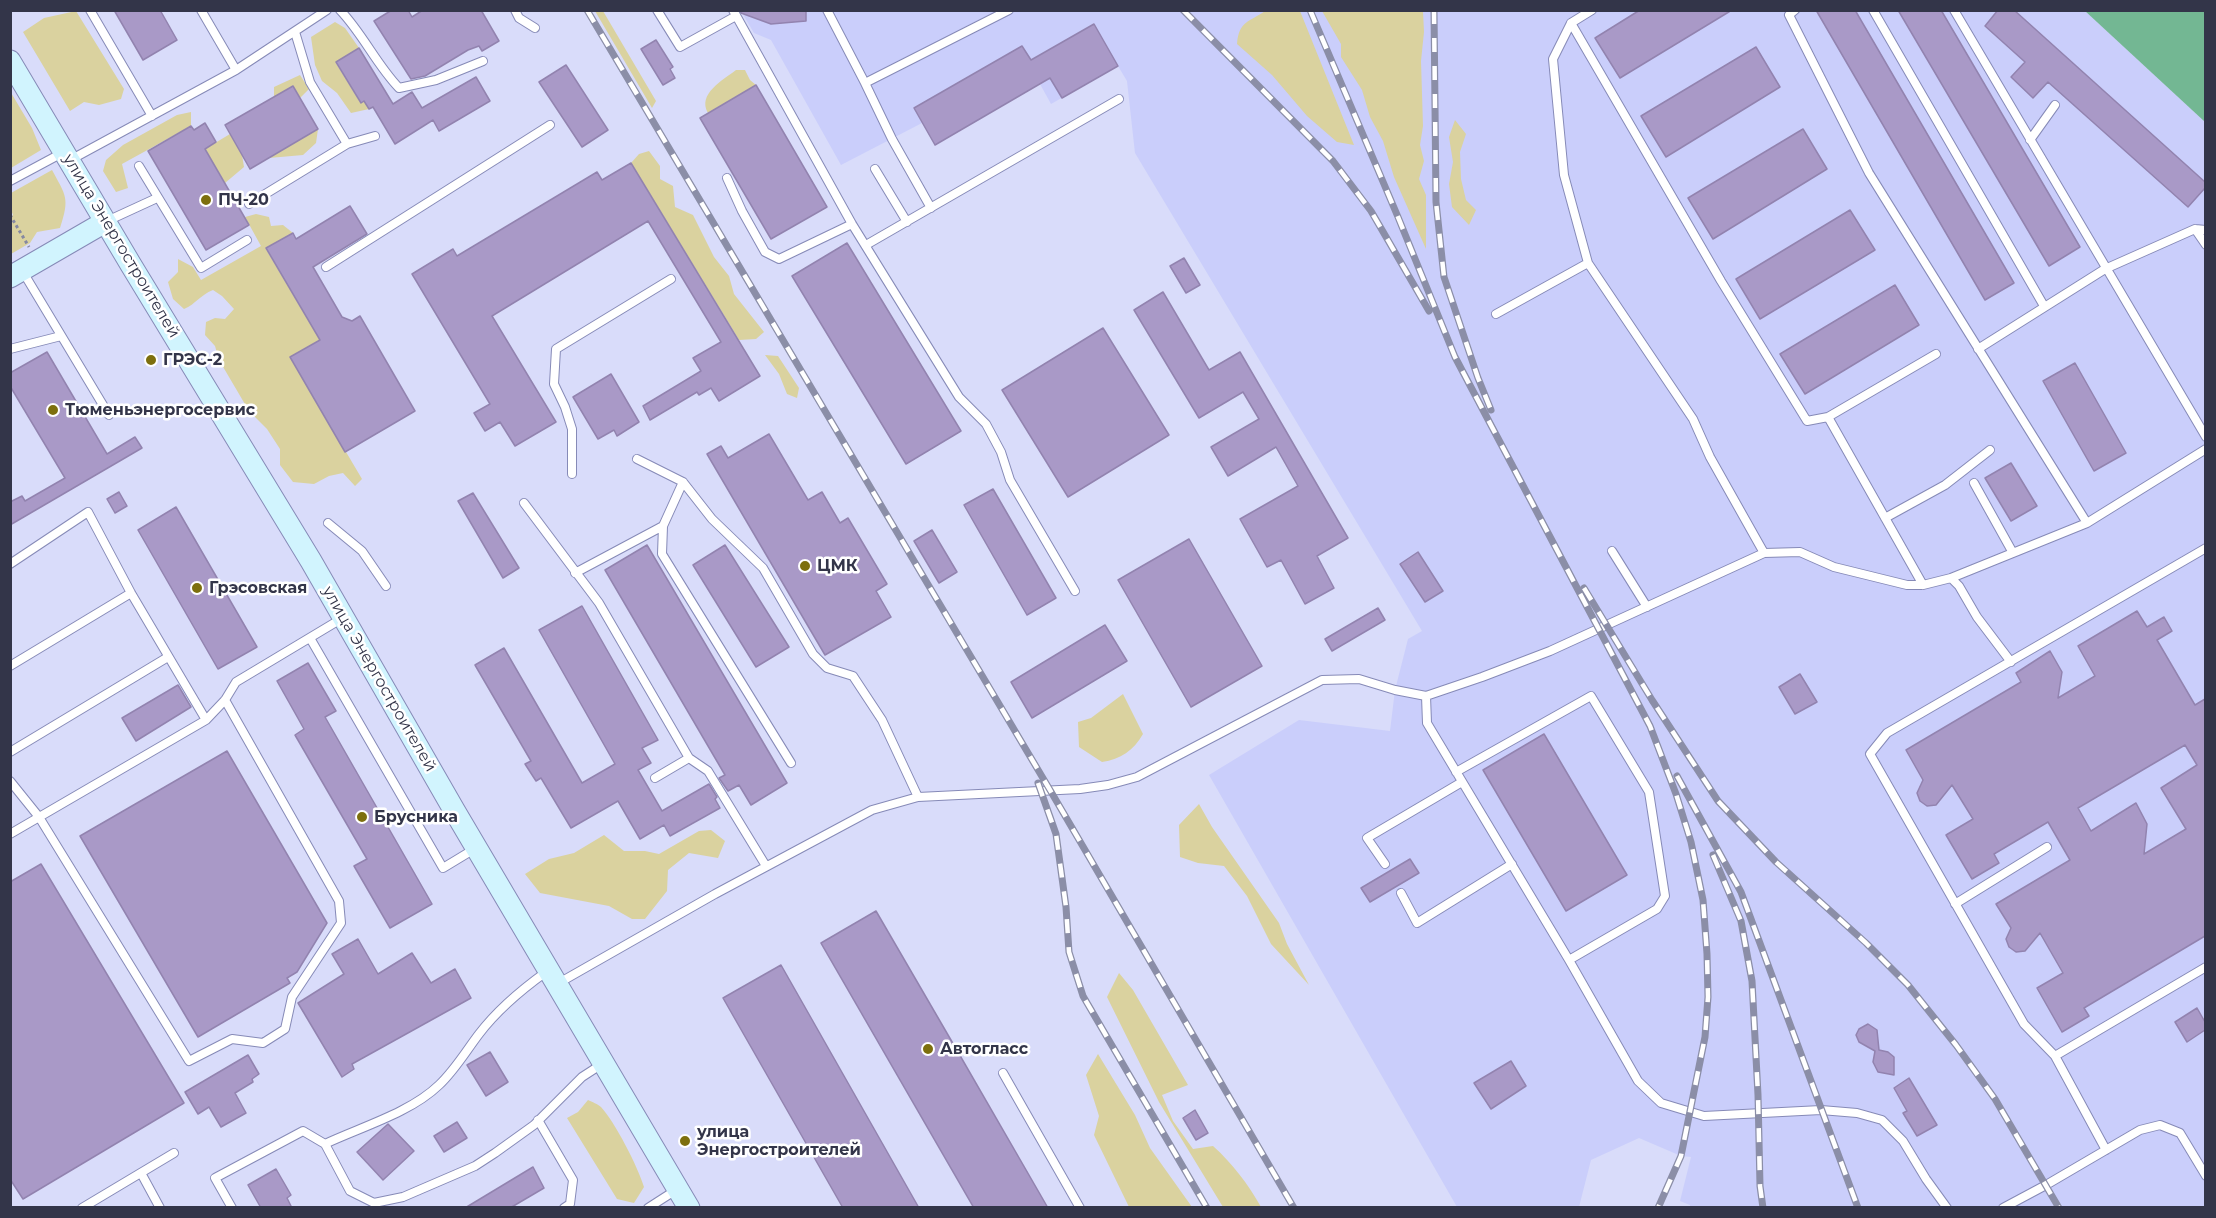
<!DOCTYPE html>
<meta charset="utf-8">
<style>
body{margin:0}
#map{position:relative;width:2216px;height:1218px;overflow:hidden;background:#d9dcfa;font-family:Montserrat,sans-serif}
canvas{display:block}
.frame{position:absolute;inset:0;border:12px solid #333549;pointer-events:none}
</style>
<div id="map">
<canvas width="2216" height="1218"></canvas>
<div class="frame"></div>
</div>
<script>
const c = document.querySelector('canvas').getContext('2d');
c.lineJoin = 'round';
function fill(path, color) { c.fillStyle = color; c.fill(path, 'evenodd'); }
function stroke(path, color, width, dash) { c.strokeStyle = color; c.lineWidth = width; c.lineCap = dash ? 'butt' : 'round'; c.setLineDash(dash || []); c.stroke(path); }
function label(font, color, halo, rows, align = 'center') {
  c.font = font + ' Montserrat,sans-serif'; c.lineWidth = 5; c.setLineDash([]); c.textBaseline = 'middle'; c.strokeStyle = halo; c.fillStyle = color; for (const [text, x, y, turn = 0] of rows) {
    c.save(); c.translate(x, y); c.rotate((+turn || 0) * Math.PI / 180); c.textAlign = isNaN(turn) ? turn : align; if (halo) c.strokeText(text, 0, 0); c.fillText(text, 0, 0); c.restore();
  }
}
const built = new Path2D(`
 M741,11H2085L2205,122V1207H1690V1205L1680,1201L1691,1157L1681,1156L1639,1138L1591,1160L1579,1207H1457L1209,775L1299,720L1390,731L1395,690L1408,639L1422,631L1135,153L1127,81L1118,66L1051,104L1040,84L935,145L922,123L841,165L771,40L754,33Z`);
const green = new Path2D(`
 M76,11L124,89L121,99L99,105L84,102L70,111L23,32L44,18Z
 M595,11H603L656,101L652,108Z
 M1265,11H1300L1354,145L1337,142L1307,116L1272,75L1237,44C1239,20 1250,22 1265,11Z
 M1322,11H1423L1424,32L1421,61L1423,126L1420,145L1424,161L1419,179L1426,195V249L1394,177L1383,141L1370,117L1362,90L1341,57V44Z
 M335,22L345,28L359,48L336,63L360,102L364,101L369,109L351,113L337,93L322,81L315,65L311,37Z
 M736,70H745L750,80L756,85L708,113C697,94 723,80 736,70Z
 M300,75L309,89L300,98L293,86L274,97V87Z
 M10,91L32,128L41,150L11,168Z
 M191,112V126L122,164L128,188L116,192L103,171L106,160L123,145L177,115Z
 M1455,120L1466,134L1460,152L1461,179L1466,200L1476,210L1469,225L1452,207L1449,184L1453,162L1449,137Z
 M318,129L316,143L303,155L269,158Z
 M230,134L242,155L244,167L225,183L205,149Z
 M649,151L660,166V179L673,186L675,207L693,215L714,257L729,276L734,294L764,332L756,339L739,340L631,163L639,154Z
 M52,170C66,196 70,198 60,228L37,232L30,243L11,254V216L13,215L11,210V193Z
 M256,214L269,217L271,226L283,225L293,233L266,249L320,340L290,357L362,479L355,486L343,473L329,476L314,484L293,482L280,465V449L267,429L249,411L219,360L215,346L205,335L206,322L215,318L225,319L234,309L222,296L213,290C200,295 196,304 184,309L173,299L168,282L178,272V259L193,267L201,280L261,246L245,217Z
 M765,355L778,356L799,388L797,398L787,394L779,374Z
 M1123,694L1143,734C1133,751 1121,759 1102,762L1079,747L1078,722L1091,718Z
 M1199,804L1212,827L1279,923L1287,944L1309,985L1271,944L1247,896L1224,866L1198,863L1180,857L1179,825Z
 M711,830L725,841L718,858L689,853L668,870L667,891L645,919H632L609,906L540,893L525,874L549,859L574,853L604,835L624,851H645L659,854L699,831Z
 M1119,973L1133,990L1188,1085L1162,1095L1173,1121L1193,1149L1213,1146C1233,1164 1248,1184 1261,1207H1223L1159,1102L1107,997Z
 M1098,1054L1135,1115L1150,1148L1192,1207H1129L1094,1135L1099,1116L1086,1075Z
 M588,1100C592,1102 598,1104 601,1107C615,1122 638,1167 644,1187L634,1203L617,1199L567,1118L578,1112Z`);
const water = new Path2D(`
 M2085,11H2205V122Z`);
const building = new Path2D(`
 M114,10H160L177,40L143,60Z
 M392,10H408L412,17L423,10H481L499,41L482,51L479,46L468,50L425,76L411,79L374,21Z
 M740,10H806V21L771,24L741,13Z
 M1640,10H1732L1620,78L1595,38Z
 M1816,10H1855L2014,283L1985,300Z
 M1898,10H1941L2080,247L2049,266Z
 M1998,10H2014L2205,182V188L2188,207L2048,82L2033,98L2011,77L2025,62L1985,26Z
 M1094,24L1118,66L1062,98L1050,78L935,145L914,108L1022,46L1031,60Z
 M656,40L673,67L670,69L675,78L663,85L641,49Z
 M1756,47L1780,87L1666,157L1641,116Z
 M359,48L393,104L412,92L422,108L476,77L490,101L439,131L433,120L395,144L373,107L369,109L364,101L361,103L336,62Z
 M566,65L608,130L582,147L539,82Z
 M756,85L827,207L771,239L700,118Z
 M293,86L318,129L250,169L225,125Z
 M205,123L216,142L205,149L249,225L206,250L148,151L191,126L194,130Z
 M1803,129L1827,169L1713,239L1688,198Z
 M631,163L760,376L719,401L711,388L699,395L697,392L650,420L643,406L701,371L693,358L721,342L648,221L492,316L556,422L515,446L500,422L485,431L474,413L490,404L412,274L453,249L457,256L597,172L602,180Z
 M350,206L367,234L313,267L342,317L352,321L360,316L415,411L345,452L290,357L320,340L266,248L293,233L296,239Z
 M1850,210L1875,250L1760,319L1736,279Z
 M847,243L961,431L906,464L792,276Z
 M1184,258L1200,285L1186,293L1170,266Z
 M1895,285L1919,325L1805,394L1780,354Z
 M1163,292L1209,370L1240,352L1348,538L1317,556L1334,588L1305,604L1281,560L1267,567L1240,519L1298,486L1276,447L1228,476L1211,447L1259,419L1243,392L1199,418L1134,310Z
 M1103,328L1169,435L1068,497L1002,390Z
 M47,352L107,454L135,437L142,448L10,525V502L22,496L25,501L65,478L10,386V373Z
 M2075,363L2126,453L2094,471L2043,381Z
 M611,374L639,422L617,436L614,430L598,439L573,397Z
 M769,434L808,500L822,492L840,523L848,518L887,584L876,591L891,617L825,655L707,454L721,446L728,458Z
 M2011,463L2037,506L2011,521L1985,478Z
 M993,489L1056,598L1027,615L964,505Z
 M119,492L127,506L115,513L107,499Z
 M473,493L519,568L503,578L458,501Z
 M176,507L257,647L218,669L138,530Z
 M932,530L957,572L939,583L914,541Z
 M1189,539L1262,666L1191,707L1118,580Z
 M647,545L787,783L751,805L739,785L728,791L719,778L725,775L605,570Z
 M725,545L789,647L756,667L693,565Z
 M1418,552L1443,591L1425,602L1400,564Z
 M582,606L658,740L642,748L651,763L638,770L662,811L709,784L717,797L715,799L720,808L670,836L664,825L640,839L618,801L571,828L541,778L536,781L525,764L531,761L475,665L504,648L582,783L615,764L539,630Z
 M1378,608L1385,620L1332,651L1325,639Z
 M2137,611L2147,627L2164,617L2172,631L2157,640L2195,705L2205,699V936L2084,1008L2089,1016L2062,1032L2037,988L2063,973L2040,933L2025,951L2016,952L2009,947L2006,939L2011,928L1996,904L2070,860L2048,822L1994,854L1999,863L1972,879L1946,835L1973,819L1952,785L1936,805L1927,806L1920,801L1917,793L1923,780L1906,750L2021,682L2016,673L2050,651L2062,672L2058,698L2095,676L2078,646ZM2185,745L2197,765L2161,788L2186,829L2144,854L2147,824L2136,803L2091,831L2078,808Z
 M1105,625L1127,661L1032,718L1011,682Z
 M308,663L336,711L325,717L432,904L390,928L354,866L367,859L295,735L304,729L277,681Z
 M1800,674L1817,702L1795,714L1779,687Z
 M178,685L191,707L136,741L122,718Z
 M1544,734L1627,875L1566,911L1483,770Z
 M227,751L327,923L297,972L287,978L290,983L198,1037L80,836Z
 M1410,859L1419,873L1370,902L1361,888Z
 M41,864L184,1103L23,1199L10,1179V882Z
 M876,911L962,1059L1048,1208H974L821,943Z
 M358,939L378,974L412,953L431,983L455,969L471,998L352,1064L354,1069L342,1077L298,1003L344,974L332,954Z
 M781,965L919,1208H843L723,998Z
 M2197,1008L2205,1022V1030L2187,1042L2175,1022Z
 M1868,1024L1877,1030L1879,1050L1888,1052L1894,1057V1075L1878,1072L1873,1062L1875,1051L1859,1042L1856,1035L1859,1029Z
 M490,1052L508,1082L486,1096L467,1065Z
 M248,1055L259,1074L252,1079L253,1082L235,1093L246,1113L221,1127L209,1107L198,1114L185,1092Z
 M1511,1061L1526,1086L1491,1109L1474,1083Z
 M1909,1078L1937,1125L1917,1136L1903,1113L1907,1111L1894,1088Z
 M1195,1110L1208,1133L1196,1140L1183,1118Z
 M457,1122L467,1138L444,1152L434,1136Z
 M388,1124L414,1151L383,1180L357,1152Z
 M533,1167L544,1188L510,1208H465Z
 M276,1169L291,1195L287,1198L292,1208H261L248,1185Z`);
const path = new Path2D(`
 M10,215L29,247`);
const lane = new Path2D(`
 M90,10L152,116
 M201,10L236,70
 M340,10C363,34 376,64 399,88L436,80L483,61
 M515,10L519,18L535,28
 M657,10L680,47L736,16
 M733,10L852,224L959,397L986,424L1001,452L1010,480L1075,591
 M827,10L865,83
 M1592,10L1571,23L1721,281L1807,421L1828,417
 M1795,10L1789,15L1869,173L2087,523
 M1873,10L2044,306
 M1954,10L2206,437
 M1571,23L1553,59L1564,175L1588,263L1693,419L1710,457L1764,553
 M295,32L310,82L347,144
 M2030,140L2055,105
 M72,159L236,70L327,10
 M139,166L201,268L247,240
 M875,169L907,222
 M727,178L742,211L765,252L779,259L852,224
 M10,181L64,152
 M249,204L347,144L375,136
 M931,208L892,139L865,83L1009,10
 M107,221L157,198
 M2195,229L2206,245
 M866,245L1119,99
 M326,267L550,125
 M23,272L109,415
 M1496,314L1588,263
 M10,349L61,336
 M1978,349L2105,269L2195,229L2206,230
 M637,459L683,482L712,519L763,568L813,654L827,668L853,676L882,720L918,797
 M572,474V429L565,407L554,384L556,349L671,279
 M683,482L663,526L662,554L791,763
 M1974,483L2013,553
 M524,503L599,603L689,758L708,771L766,866
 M1885,518L1945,485L1990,450
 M328,523L362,551L386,586
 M1612,551L1647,607
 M10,564L88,512L131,593L206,720
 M575,573L663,526
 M1951,578L1959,586L1977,617L2011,662
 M1923,585L1828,417L1936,354
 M310,638L443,868L476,848
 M10,666L131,593
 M1426,696L1427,723L1569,960L1638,1081L1661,1103L1704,1116L1821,1110L1857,1113L1882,1120L1903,1141L1926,1179L1947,1208
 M10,752L168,657
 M1456,772L1591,696L1649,792L1665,896L1657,909L1569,960
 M655,778L689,758
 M10,781L39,817L189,1061L232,1039L263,1043L285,1029L292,997L341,923L339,901L225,700
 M10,834L206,720L225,700L236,682L341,619
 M1385,864L1367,838L1462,782
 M1401,893L1417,923L1512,864
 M1955,904L2047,847
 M557,984L715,894L872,810L918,797L1080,789L1108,785L1137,777L1322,680L1359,679L1395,690L1426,696L1482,677L1550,651L1764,553L1800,552L1834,567L1907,585H1923L1951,578L2087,523L2206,449
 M2055,1056L2206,967
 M1003,1073L1080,1208
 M538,1120L573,1180L570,1204L564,1208
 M325,1144C361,1127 410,1113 439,1085C455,1070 466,1051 479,1034C498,1009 521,990 546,972
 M2106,1150L2055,1056L2024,1024L1870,754L1887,733L2206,548
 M141,1173L160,1208
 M82,1208L174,1153
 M232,1208L215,1178L303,1131L325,1144L350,1191L374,1203L403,1197L475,1166L495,1153L534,1125L582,1077L602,1064
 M648,1208L676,1190
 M2003,1208L2046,1185L2140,1130L2160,1125L2180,1133L2206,1176`);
const secondary = new Path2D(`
 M10,61L131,265L311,561L454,810L689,1208
 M10,277L105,222`);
const rail = new Path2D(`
 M587,10L1050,790L1294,1208
 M1183,10L1333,161L1371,211L1429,311
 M1310,10L1398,217L1455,357L1650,726L1676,794L1691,842L1703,900L1707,954L1708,997L1705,1037L1681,1156L1658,1208
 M1434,10L1436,202L1444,277L1478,378L1491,410
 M1584,588L1652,700L1718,801L1776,862L1866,943L1908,985L1956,1045L1995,1099L2059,1208
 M1677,776L1741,892L1858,1208
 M1038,783L1056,834L1066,907L1069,952L1083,996L1207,1208
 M1713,855L1741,921L1752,981L1758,1095L1760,1186L1763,1208`);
const markers = [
 [206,200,6,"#7d6f0e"],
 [151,360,6,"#7d6f0e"],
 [53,410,6,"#7d6f0e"],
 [805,566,6,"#7d6f0e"],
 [197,588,6,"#7d6f0e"],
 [362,817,6,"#7d6f0e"],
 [928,1049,6,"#7d6f0e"],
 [685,1141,6,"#7d6f0e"]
];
const poiNames = [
 ["ПЧ-20",218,200],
 ["ГРЭС-2",163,360],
 ["Тюменьэнергосервис",65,410],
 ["ЦМК",817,566],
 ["Грэсовская",209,588],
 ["Брусника",374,817],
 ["Автогласс",940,1049],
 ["улица",697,1132],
 ["Энергостроителей",697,1150]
];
const streetNames = [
 ["улица Энергостроителей",121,246,59],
 ["улица Энергостроителей",379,679,60]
];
fill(built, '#cacefb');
fill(green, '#dad29f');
fill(water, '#73b793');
fill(building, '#a999c7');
stroke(building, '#9283af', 1.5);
stroke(lane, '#868ab7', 10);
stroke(secondary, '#868ab7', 23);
stroke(path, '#8588a1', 3, [3, 3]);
stroke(lane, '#fff', 8);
stroke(secondary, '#d1f4fe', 21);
stroke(rail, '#8b8ea7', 7);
stroke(rail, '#fff', 4.5, [14]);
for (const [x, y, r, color] of markers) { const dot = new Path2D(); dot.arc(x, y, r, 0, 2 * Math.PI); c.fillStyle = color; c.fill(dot); stroke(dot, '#fff', 2); }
label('bold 16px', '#333549', '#fff', poiNames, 'left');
label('16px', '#333549', '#fff', streetNames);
</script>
